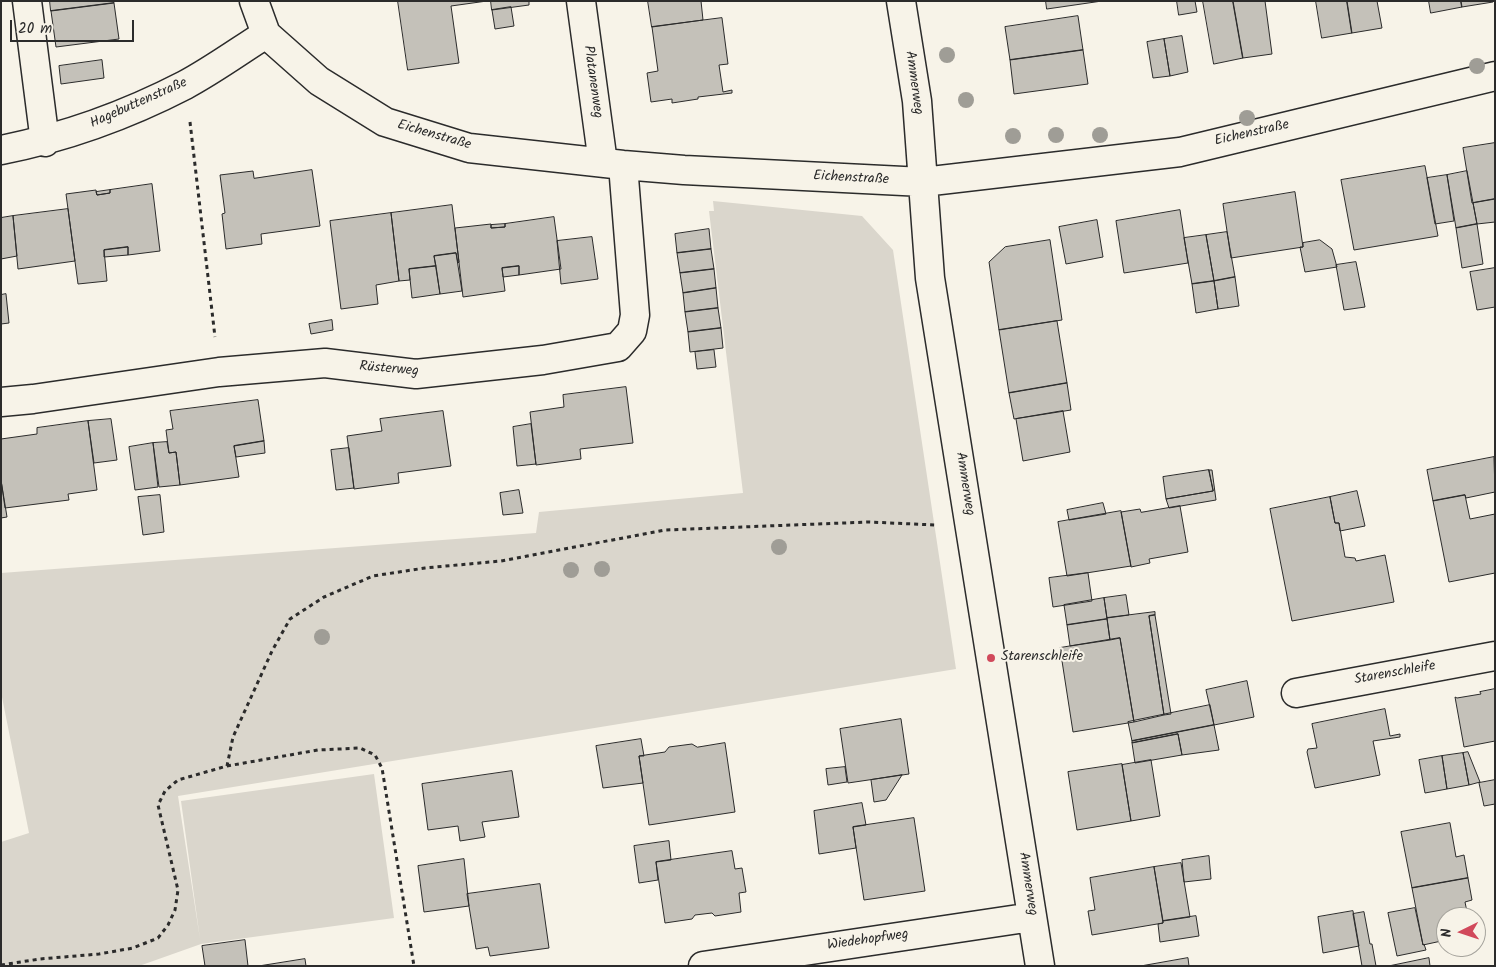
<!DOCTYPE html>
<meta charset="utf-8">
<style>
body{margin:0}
#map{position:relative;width:1496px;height:967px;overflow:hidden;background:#f7f3e8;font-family:Kalam,sans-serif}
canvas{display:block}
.frame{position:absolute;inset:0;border:2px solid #2b2b2b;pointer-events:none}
.north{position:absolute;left:1436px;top:907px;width:50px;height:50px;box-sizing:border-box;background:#f7f3e8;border:1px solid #a5a39c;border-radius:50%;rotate:266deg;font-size:14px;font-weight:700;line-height:20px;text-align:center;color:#2b2b2b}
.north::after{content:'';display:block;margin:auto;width:18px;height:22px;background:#d1495b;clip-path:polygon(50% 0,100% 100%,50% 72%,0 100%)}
.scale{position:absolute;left:10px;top:20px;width:124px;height:22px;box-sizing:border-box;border:2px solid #2b2b2b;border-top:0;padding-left:6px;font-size:15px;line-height:18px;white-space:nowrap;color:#2b2b2b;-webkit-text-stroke:4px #f7f3e8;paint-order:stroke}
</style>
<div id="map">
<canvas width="1496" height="967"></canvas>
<div class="frame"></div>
<div class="north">N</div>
<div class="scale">20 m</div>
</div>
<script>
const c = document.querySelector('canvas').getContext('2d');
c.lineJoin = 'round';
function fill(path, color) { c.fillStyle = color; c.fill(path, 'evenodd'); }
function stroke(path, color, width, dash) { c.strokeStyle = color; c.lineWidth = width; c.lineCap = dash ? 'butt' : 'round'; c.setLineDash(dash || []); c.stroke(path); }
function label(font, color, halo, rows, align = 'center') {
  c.font = font + ' Kalam,sans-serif'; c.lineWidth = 4; c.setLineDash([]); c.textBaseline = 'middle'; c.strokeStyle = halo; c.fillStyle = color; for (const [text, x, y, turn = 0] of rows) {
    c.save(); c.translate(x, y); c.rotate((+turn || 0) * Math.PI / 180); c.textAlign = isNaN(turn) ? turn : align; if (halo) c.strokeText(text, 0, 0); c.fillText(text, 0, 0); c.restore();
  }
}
const green = new Path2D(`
 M713,201L862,216L893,250L956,669L178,796L200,939L181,801L374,774L394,918L201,944L139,966H1V842L29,833L1,692V573L536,533L539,512L743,493L709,211H714Z`);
const building = new Path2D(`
 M50,1H113L114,3L51,11Z
 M398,1H487L451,6L459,63L408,70Z
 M491,1H529V5L492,10Z
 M648,1H701L703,20L652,27Z
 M1046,1H1102L1047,9Z
 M1177,1H1195L1197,12L1179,15Z
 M1203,1H1233L1243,58L1214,64Z
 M1233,1H1265L1272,54L1243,58Z
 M1316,1H1347L1352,33L1322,38Z
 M1347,1H1377L1382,28L1352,33Z
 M1429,1H1461L1462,7L1431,13Z
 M1461,1H1493V2L1462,7Z
 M114,3L119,39L56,47L51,11Z
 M511,7L514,26L495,29L492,10Z
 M1078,16L1083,50L1010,60L1005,27Z
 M722,18L728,64L719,65L723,92L732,90V93L698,97V99L672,103V99L651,102L647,73L658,71L652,27Z
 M1182,36L1188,72L1170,76L1164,39Z
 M1164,39L1170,76L1153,78L1147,42Z
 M1083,50L1088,84L1014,94L1010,60Z
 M102,60L104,78L61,84L59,66Z
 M1495,143V199L1472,203L1463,148Z
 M1425,166L1438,236L1354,250L1341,180Z
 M312,170L320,226L261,234L262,244L226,249L222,214L225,213L220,175L253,171L254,178Z
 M1467,171L1477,224L1456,228L1447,175Z
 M1447,175L1454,221L1435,224L1427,178Z
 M152,184L160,251L128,255V247L104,250L107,281L78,284L66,194L96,190L97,195L110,193V190Z
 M110,190V193L97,195L96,192Z
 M1295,192L1303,247L1231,258L1223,204Z
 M1495,199V222L1477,224L1473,203Z
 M452,205L459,262L458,263L456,253L434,256L436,266L409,269L410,280L399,281L391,213Z
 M68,209L75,261L18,269L13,216Z
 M1180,210L1188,263L1124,273L1116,221Z
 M391,213L399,281L376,285L378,304L341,309L330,221Z
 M13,216L17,256L1,259V218Z
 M554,217L561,269L519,275V266L502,268L505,291L463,297L455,228L491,224V228L505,227V224Z
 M1097,220L1103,257L1066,264L1059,227Z
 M505,224V227L491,228V225Z
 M1477,224L1483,264L1462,268L1456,228Z
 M709,229L711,249L677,253L675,234Z
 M1227,232L1235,277L1214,281L1206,235Z
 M1206,235L1214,281L1192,284L1184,238Z
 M592,237L598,279L561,284L557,241Z
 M1050,240L1062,320L999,330L989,262L1005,247Z
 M1320,240L1332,249L1337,267L1305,272L1300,247H1303V243Z
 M128,247V255L104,257V250Z
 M711,249L714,269L680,273L677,253Z
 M456,253L462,291L440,294L434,256Z
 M1356,262L1365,307L1344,310L1336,265Z
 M436,266L440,294L412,298L409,269Z
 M519,266V275L503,277L502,268Z
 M1495,268V307L1477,310L1470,272Z
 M714,269L716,288L683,293L680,273Z
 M1235,277L1239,306L1218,309L1214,281Z
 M1214,281L1218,309L1196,313L1192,284Z
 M716,288L718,308L685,312L683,293Z
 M6,294L9,323L1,324V295Z
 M718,308L721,328L688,332L685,312Z
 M332,320L333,330L311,334L309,324Z
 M1057,321L1067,383L1009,393L999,330Z
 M721,328L723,348L690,352L688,332Z
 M714,350L716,367L697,369L695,352Z
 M1067,383L1071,410L1014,419L1009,393Z
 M626,387L633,443L580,449L581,459L536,465L530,412L564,407L563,395Z
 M258,400L264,441L234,446L239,477L180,485L176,452L169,453L166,430L173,429L170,411Z
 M443,411L451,466L398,473L399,483L354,489L347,436L382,431L380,419Z
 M1063,411L1070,452L1023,461L1016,419Z
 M111,419L117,460L94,463L88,421Z
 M88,421L97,490L68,494L69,500L5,508L1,480V439L37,434V428Z
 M531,424L536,464L517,466L513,427Z
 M264,441L265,453L236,457L234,446Z
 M167,442L169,453L176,452L180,485L159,487L153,443Z
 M153,443L158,487L135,490L129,447Z
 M349,448L354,488L336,490L331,450Z
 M1494,457L1495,492L1466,498L1465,495L1433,501L1427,470Z
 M1209,470L1213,491L1166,499L1163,477Z
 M1209,470H1212L1216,500L1169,508L1166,499L1213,491Z
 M1,480L7,517L1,518Z
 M519,490L523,513L503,515L500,493Z
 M1357,491L1365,526L1340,531L1339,523H1335L1330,497Z
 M160,495L164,532L143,535L138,497Z
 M1465,495L1470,519L1495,514V573L1449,582L1433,501Z
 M1330,497L1335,523H1339L1345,557L1355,558L1356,561L1385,555L1394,602L1292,621L1270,509Z
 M1103,503L1106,514L1069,520L1067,510Z
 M1180,506L1188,552L1149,559L1150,563L1131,567L1121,512L1140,509L1141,512Z
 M1121,511L1131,566L1067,576L1058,522Z
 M1088,573L1092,601L1053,607L1049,578Z
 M1126,595L1129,615L1107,618L1104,598Z
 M1104,598L1107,619L1067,625L1064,605Z
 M1155,612V615L1149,616L1164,715L1134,722L1120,638L1110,640L1107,618Z
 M1155,615L1171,714L1164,715L1149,616Z
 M1107,619L1110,640L1070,646L1067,625Z
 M1120,638L1134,722L1073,732L1060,648Z
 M1247,681L1254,717L1214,725L1206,690Z
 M1495,689V741L1464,747L1455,697L1457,698L1481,694L1480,692Z
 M1210,705L1214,725L1132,741L1128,722Z
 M1385,709L1390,736L1400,734V737L1373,741L1380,775L1315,788L1307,752L1308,749L1317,748L1312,724Z
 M901,719L909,774L848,783L840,729Z
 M1214,725L1219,750L1182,755L1178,734L1132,743V741Z
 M1178,734L1182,755L1135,763L1132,743Z
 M641,739L644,756H639L643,783L603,788L596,746Z
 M725,743L735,812L649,825L639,756L665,752L669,747L692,744L697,747Z
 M1468,752L1480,782L1469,785L1463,753Z
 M1463,753L1469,785L1447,789L1442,756Z
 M1442,756L1447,789L1425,793L1419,760Z
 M1151,760L1160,816L1131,821L1122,765Z
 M1122,764L1131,821L1077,830L1068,772Z
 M845,767L847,782L828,785L826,769Z
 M512,771L519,817L482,822L485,837L460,841L458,826L428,830L422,784Z
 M902,775L886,800L874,802L871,780Z
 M1495,780V804L1484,806L1479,783Z
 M862,803L866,825L853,827L856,848L819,854L814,811Z
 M914,818L925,891L864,900L853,827Z
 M1450,823L1456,857L1464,855L1468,878L1412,888L1401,832Z
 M669,841L671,860L656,862L658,880L639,883L634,846Z
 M732,851L735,869L742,868L746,892L739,893L741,912L715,916L712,913L695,915L692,919L665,923L656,862Z
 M1209,856L1211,879L1184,882L1182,860Z
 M464,859L469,906L424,912L418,866Z
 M1181,863L1190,917L1163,921L1154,867Z
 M1154,867L1163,923L1092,935L1088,911L1095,910L1090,878Z
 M1468,878L1472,900L1465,902L1468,917H1446V940L1423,945L1412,888Z
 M540,884L549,948L490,956L488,947L476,949L467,894Z
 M1415,908L1423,945L1424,944L1426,950L1397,956L1388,913Z
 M1353,911L1359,946L1323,953L1318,917Z
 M1364,912L1370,944H1372L1376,966H1362L1353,914Z
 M1196,916L1199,936L1160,942L1158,924L1163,923V921Z
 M245,940L248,966H205L202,946Z
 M1188,958L1189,966H1141Z
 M1429,958L1430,966H1389Z
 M305,959L306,966H259Z`);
const path = new Path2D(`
 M190,122L215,337
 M227,766L318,750L360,748L375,755L382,768L414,966
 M1,965L40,959L99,954L133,948L158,938L168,925L175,910L178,890L158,805L165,791L178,780L227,766L233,737L272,651L290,619L324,597L373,576L425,568L501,561L665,530L869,522L935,525`);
const minor = new Path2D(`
 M27,1L45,142
 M254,1L266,34L319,81L385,122L469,148L623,165L684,170L923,182L1180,152L1495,76
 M581,1L603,163
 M901,1L917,101L930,278L1040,966
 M1,150C67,137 125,116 185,85C213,70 239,51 266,34
 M1,402L33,399L219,372L325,363L416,374L543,360L618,347L632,331L635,315L623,165
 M1296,693L1495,656
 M703,966L1032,917`);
const trees = [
 [947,55],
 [1477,66],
 [966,100],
 [1247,118],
 [1056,135],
 [1100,135],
 [1013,136],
 [779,547],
 [602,569],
 [571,570],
 [322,637]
];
const markers = [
 [991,658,5,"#d1495b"]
];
const streetNames = [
 ["Platanenweg",592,82,82],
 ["Ammerweg",913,83,82],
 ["Hagebuttenstraße",139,104,-24],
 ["Eichenstraße",1252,134,-13],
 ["Eichenstraße",434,136,16],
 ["Eichenstraße",851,179,3],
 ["Rüsterweg",389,370,5],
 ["Ammerweg",964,484,81],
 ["Starenschleife",1395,674,-10],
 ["Ammerweg",1027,884,81],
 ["Wiedehopfweg",868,941,-8]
];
const poiNames = [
 ["Starenschleife",1001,658]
];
fill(green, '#dad6cc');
fill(building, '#c4c1b9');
stroke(building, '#2b2b2b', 1);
stroke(minor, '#2b2b2b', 31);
stroke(path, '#2b2b2b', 3, [4, 4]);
stroke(minor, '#f7f3e8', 28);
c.fillStyle = '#9f9d96';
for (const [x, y] of trees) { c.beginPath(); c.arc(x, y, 8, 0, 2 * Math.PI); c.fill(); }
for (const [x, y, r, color] of markers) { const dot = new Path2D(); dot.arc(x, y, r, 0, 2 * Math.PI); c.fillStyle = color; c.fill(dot); stroke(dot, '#f7f3e8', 2); }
label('14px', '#2b2b2b', '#f7f3e8', streetNames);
label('14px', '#2b2b2b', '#f7f3e8', poiNames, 'left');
</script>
